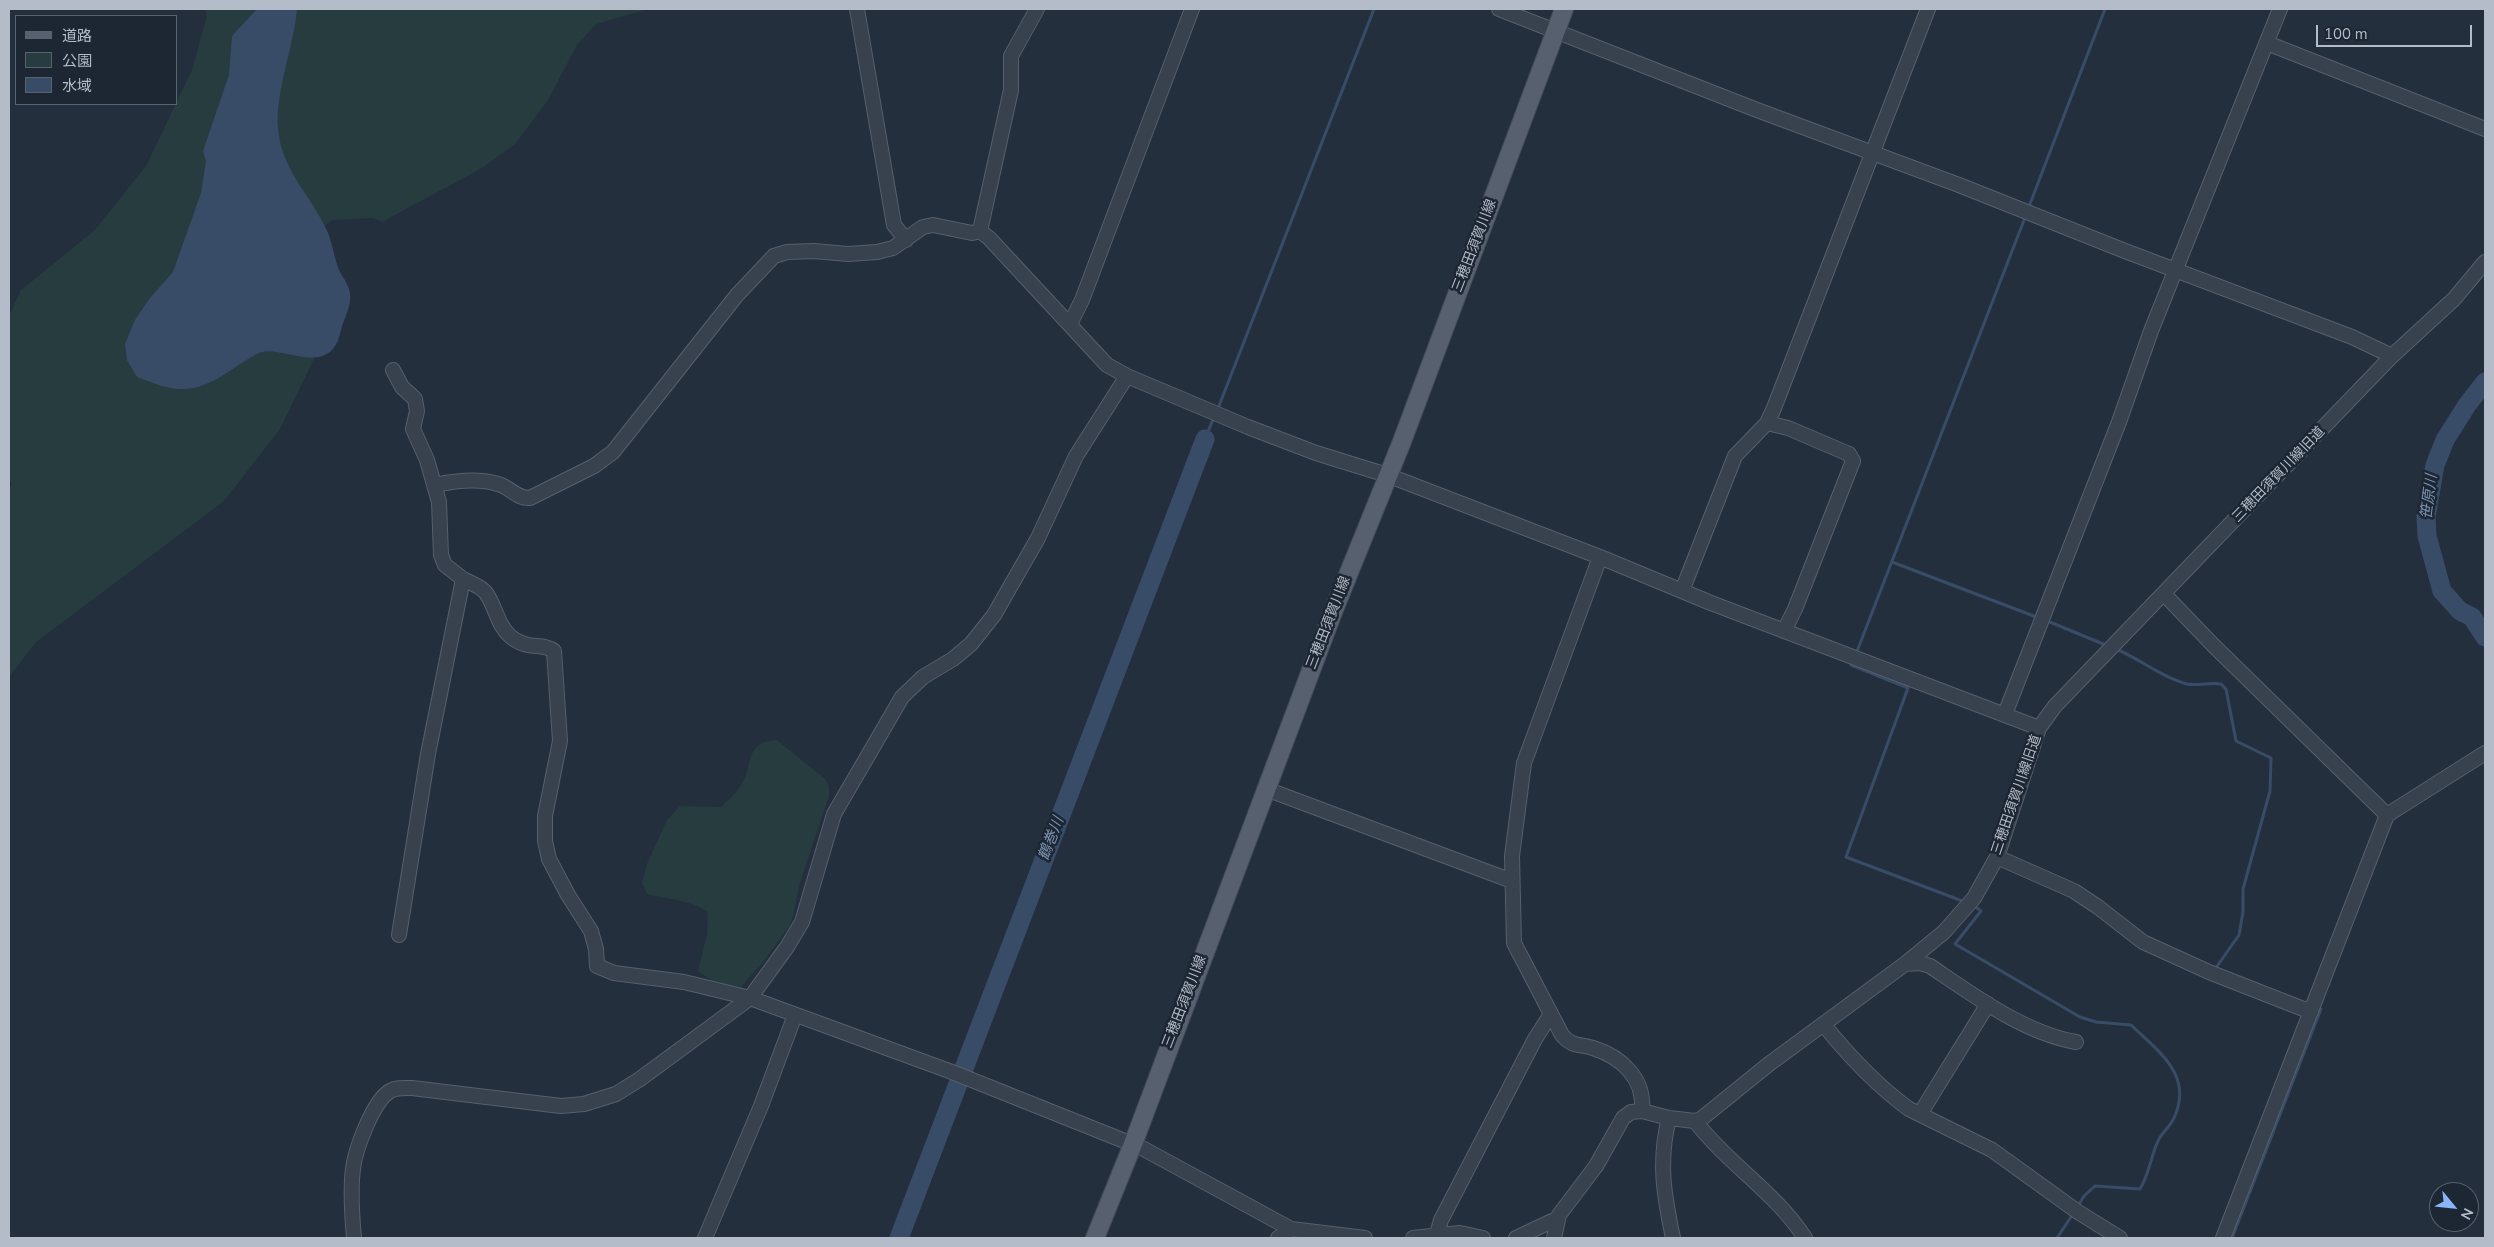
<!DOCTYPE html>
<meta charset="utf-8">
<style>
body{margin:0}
#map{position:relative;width:2494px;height:1247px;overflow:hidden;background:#242f3e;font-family:"Nunito Sans","Noto Sans JP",sans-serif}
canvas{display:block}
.frame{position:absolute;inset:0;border:10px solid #b4bcc9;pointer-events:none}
.legend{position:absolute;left:15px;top:15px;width:162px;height:90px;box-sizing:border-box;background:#1d2633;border:1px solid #59626f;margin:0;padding:6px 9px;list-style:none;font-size:15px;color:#b4bcc9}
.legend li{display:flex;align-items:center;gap:10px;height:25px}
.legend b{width:25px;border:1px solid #59626f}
.north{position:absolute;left:2429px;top:1182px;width:50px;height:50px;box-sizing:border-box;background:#1d2633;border:1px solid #59626f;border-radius:50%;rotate:118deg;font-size:14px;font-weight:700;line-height:20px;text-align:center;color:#b4bcc9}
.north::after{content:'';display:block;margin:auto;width:18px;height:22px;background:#8ab4f8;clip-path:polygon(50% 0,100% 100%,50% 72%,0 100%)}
.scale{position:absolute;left:2316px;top:25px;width:156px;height:22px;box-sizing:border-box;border:2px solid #b4bcc9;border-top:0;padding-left:6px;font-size:15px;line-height:18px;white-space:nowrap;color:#b4bcc9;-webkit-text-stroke:4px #1d2633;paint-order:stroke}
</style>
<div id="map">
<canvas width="2494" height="1247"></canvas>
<div class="frame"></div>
<ul class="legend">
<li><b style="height:6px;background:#56606e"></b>道路</li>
<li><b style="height:14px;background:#263c3f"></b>公園</li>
<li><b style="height:14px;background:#394c67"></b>水域</li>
</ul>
<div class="north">N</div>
<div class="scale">100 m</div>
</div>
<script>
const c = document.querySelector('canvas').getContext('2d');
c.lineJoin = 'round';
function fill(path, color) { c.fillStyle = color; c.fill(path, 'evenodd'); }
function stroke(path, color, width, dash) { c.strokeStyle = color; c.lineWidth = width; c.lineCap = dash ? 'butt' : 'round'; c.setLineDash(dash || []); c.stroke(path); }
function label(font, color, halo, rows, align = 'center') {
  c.font = font + ' "Nunito Sans","Noto Sans JP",sans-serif'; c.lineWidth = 5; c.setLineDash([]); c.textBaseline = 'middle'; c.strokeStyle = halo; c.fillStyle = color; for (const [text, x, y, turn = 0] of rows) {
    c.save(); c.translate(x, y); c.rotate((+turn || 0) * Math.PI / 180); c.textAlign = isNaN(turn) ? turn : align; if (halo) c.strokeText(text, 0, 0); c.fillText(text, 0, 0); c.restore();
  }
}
const green = new Path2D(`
 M205,9H648L596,24L577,45L548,100L515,144L482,168L382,222L373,218L333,220L317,231L325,336L280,429L224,501L36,642L9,677V489L12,484L9,477V316L21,290L95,230L146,166L192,70L207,16Z
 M777,740L825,779L829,786V796L799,886L793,917L789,927L763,962L741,987L714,982L698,971L707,934L708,912C689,899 669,900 647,894L642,883L647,864L667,820L680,806L721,807C727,801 735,794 740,787C755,767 742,742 777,740Z`);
const water = new Path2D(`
 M257,9H297C294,45 275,93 278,128C281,171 313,197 328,233C333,245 334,258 339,270C344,280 352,288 350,301C349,309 345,318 342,326C340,334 338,344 332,350C313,369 277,345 259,353C234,365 211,390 181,389C166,389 151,382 137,377L127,360L125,344L135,320L150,298L173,272L201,193L206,161L203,151L229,75L232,36Z`);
const stream = new Path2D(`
 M2028,209L2105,9
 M1217,411L1374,9
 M1205,439L1214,417
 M1892,562L2039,618
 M2045,620L2108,646
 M2116,649C2140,659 2163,678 2187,684C2199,686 2210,682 2221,684L2226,689L2236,741L2271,758L2270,791L2243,889V912L2239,935L2215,969
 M1856,654L2026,215
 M1852,662L1851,665L1908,688L1846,857L1965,902
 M1973,905L1981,911L1955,944L2080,1017L2096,1022L2131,1025C2159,1052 2195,1076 2173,1120C2169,1127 2163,1132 2159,1139C2151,1154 2150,1173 2140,1189L2095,1186L2084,1196L2078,1206
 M2057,1238L2073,1214
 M2232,1238L2321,1009L2317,1007`);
const river = new Path2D(`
 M2485,382L2467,405L2445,440L2435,465L2426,517L2427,536L2442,591L2460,611L2472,617L2485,637
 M899,1238L1205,439`);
const minor = new Path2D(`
 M857,9L894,225L906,240
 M1499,9L1757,110L1959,185L2125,251L2352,337L2392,356
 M2267,43L2485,129
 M980,231L1011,90V56L1037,9
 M1070,324L1082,300L1192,9
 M393,370L402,387L415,399L417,411L413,429L427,460L439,502L441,555L445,565L463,579L428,754L399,935
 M1767,423L1788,428L1849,454L1853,461L1795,609L1784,631
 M435,485C454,481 479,478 498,484C510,487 517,499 530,498L594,466L613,452L737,295L774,256L787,252L814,251L848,254L877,252L893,248L923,227L933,225L972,233L980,231L989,238L1107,365L1127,376L1248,427L1316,453L1387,475L1600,557L1711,603L2039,728
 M1600,557L1524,763L1512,856L1514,943L1562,1035C1572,1047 1580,1044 1593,1048C1622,1057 1645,1079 1642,1111
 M463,579C470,583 481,586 486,593C496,607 497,625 511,637C529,651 542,642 554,651L560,741L545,816V841L549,859L568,895L591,931L596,949L597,966L614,973L684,982L750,998L952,1072L1142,1148L1291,1229L1365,1238
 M1682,591L1735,456L1767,423L1774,408L1928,9
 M2164,594L2213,645L2387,815
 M2005,714L2119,422L2151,331L2280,9
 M1266,789L1512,881
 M1997,857L2074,891L2098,907L2143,942L2209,972L2311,1012
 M1905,964L1920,963L1930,966C1973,995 2024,1033 2076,1042
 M1823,1024C1849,1056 1876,1085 1909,1109L1992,1150L2078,1212L2120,1238
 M1920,1114L1988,1004
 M1669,1118C1658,1162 1664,1195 1673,1238
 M1695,1121C1728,1164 1776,1193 1805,1238
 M354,1238C352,1216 350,1192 353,1169C355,1150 373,1101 390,1091C397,1087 404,1088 412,1088L561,1106L584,1104L616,1094L640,1079L750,998L787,947L802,922L834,814L902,697L923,677L953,659L971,644L994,615L1038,538L1076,456L1127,376
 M705,1238L761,1106L795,1015
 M1278,1238L1291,1229
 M1413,1238L1460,1233L1483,1238
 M1436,1238L1441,1220L1535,1039L1551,1014
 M1516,1238L1552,1221H1556
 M1554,1238L1559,1215L1596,1166L1623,1118L1631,1112L1642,1111L1669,1118L1695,1121L1701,1119L1769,1064L1905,964L1944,932L1974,898L1997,857L2039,728L2055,706L2392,356L2454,299L2485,262
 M2223,1238L2387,815L2485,753`);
const major = new Path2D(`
 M1095,1238L1133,1144L1333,612L1401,444L1564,9`);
const streetNames = [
 ["三穂田須賀川線",1475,246,-69],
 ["三穂田須賀川線旧道",2279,475,-46],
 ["三穂田須賀川線",1329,623,-69],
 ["三穂田須賀川線旧道",2017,795,-71],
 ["三穂田須賀川線",1185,1002,-69]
];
const waterNames = [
 ["笹原川",2430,497,-83],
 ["鶴巻川",1052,839,-69]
];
fill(green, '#263c3f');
fill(water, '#394c67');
stroke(stream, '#394c67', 3);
stroke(river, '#394c67', 19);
stroke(minor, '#565f6c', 16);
stroke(major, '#414a57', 20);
stroke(minor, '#38414e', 14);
stroke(major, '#56606e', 18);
label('14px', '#b4bcc9', '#1d2633', streetNames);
label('italic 15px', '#7c92b1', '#1d2633', waterNames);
</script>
